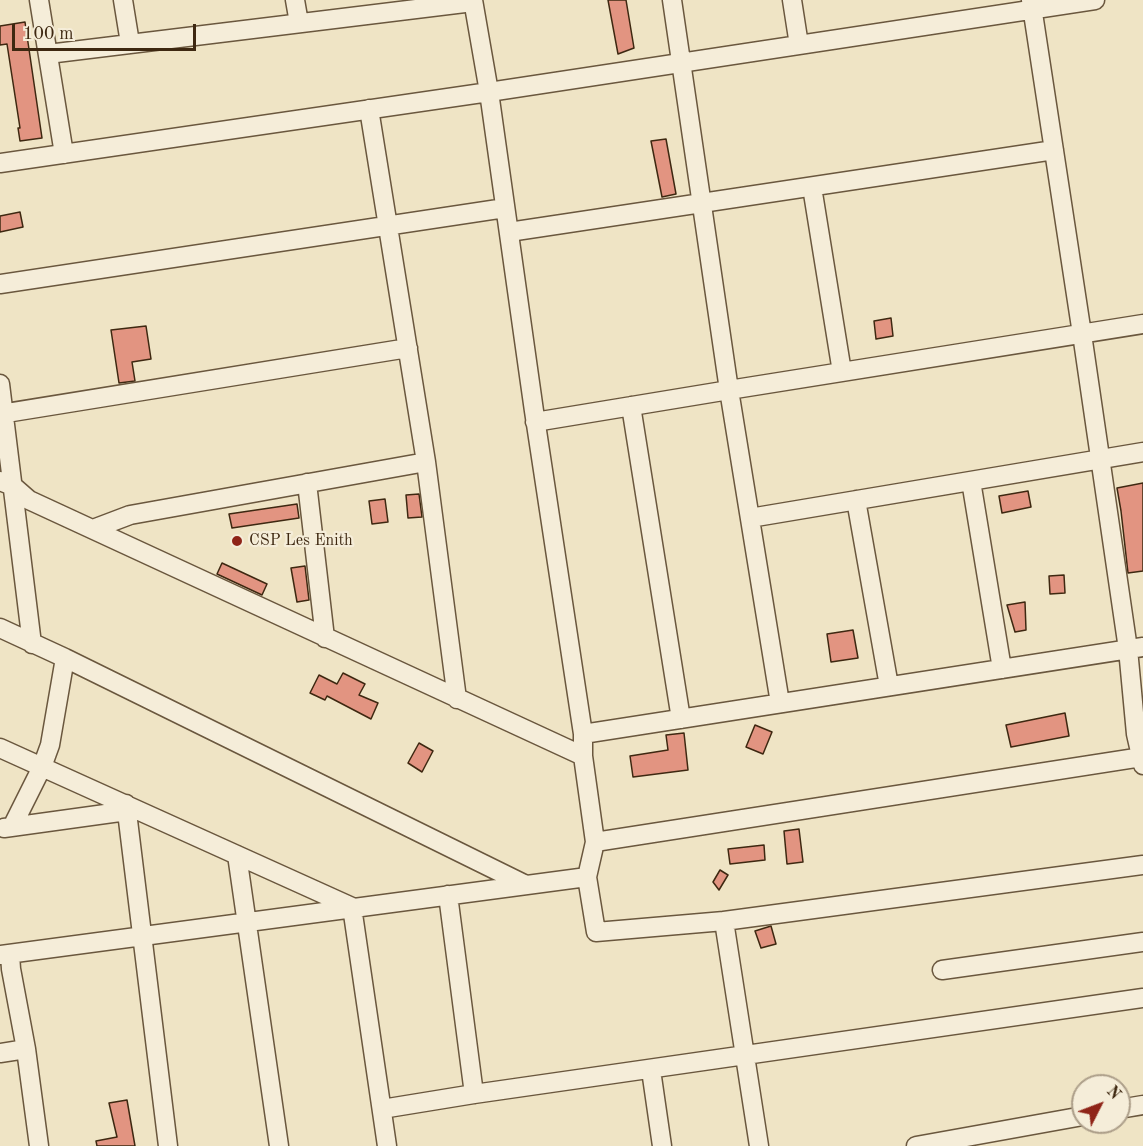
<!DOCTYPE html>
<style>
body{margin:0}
#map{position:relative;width:1143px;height:1146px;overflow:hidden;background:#efe4c5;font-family:"Old Standard TT",serif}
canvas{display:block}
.north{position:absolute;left:1071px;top:1074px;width:60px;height:60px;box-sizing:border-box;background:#f5edd9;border:2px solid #ac9e89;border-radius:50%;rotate:48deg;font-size:16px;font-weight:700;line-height:24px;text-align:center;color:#3e2811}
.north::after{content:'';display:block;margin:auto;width:21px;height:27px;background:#8f2418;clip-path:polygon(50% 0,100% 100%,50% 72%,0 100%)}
.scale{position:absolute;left:12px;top:24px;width:184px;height:27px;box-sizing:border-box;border:3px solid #3e2811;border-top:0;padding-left:8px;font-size:18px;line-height:21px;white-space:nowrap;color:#3e2811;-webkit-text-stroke:4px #f5edd9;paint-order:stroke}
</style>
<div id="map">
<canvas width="1143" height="1146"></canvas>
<div class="north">N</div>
<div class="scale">100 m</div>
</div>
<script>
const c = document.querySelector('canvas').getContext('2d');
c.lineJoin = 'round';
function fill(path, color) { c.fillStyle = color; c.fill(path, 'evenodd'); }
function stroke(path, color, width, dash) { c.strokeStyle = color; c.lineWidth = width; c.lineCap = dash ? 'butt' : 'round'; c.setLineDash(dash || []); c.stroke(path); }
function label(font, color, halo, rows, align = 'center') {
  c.font = font + ' "Old Standard TT",serif'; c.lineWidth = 4.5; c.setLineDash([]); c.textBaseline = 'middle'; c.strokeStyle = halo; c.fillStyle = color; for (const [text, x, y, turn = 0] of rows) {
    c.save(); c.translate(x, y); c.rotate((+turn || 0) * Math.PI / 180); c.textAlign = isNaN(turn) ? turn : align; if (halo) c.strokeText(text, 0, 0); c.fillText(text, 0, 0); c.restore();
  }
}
const building = new Path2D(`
 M608,0H626L634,48L618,54Z
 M25,22L42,138L20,141L18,128H20L7,44L0,45V26Z
 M666,139L676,194L662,197L651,141Z
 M20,212L23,227L0,232V216Z
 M891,318L893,336L876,339L874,321Z
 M146,326L151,359L132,362L135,381L119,383L111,330Z
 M1143,483V571L1128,573L1121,511L1117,488Z
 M1028,491L1031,507L1002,513L999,496Z
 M419,494L422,517L408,518L406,495Z
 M385,499L388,522L372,524L369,501Z
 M297,504L299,518L232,528L229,514Z
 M222,563L267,584L262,595L217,574Z
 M305,566L309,600L297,602L291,568Z
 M1064,575L1065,593L1050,594L1049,576Z
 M1025,602L1026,630L1015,632L1007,605Z
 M853,630L858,658L831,662L827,634Z
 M343,673L365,684L359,695L378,703L371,719L327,696L325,700L310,693L319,675L337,684Z
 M1065,713L1069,736L1011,747L1006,725Z
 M755,725L772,732L763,754L746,747Z
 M684,733L688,770L633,777L630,756L668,750L666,735Z
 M419,743L433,751L422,772L408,763Z
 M799,829L803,862L787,864L784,831Z
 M764,845L765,860L730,864L728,849Z
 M720,870L728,875L719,890L713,882Z
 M771,926L776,944L761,948L755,931Z
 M127,1100L135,1146H97L96,1141L117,1137L109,1103Z`);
const minor = new Path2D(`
 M39,0L64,154
 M123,0L130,43
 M295,0L299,23
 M473,0L489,92L534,411L583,734V756L595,842L587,877L596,932L724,921L1143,865
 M672,0L729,390L780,703
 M792,0L799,45
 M1031,0L1082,334L1128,649L1136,734L1143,765
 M48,54L473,2
 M369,109L426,462L457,699
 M0,163L489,92L1095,0
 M812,187L842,372
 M509,232L1054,150
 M0,284L505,208
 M0,384L32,644
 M631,406L681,719
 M0,414L408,348
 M535,422L729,390L1143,324
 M0,481L13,486L29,500L583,756
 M971,481L1002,669
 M307,483L325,638
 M856,500L889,686
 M750,518L1143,452
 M93,529L130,515L426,462
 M0,628L65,658L524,884
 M583,734L1143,647
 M0,748L352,907L387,1146
 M126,804L168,1146
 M12,827L42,767L50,745L65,658
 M4,828L127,811
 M595,842L1142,757
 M237,855L279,1146
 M448,895L474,1094
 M724,921L759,1146
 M10,954L11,969L26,1049L39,1146
 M0,955L587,877
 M942,970L1143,942
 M0,1053L26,1049
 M651,1070L662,1146
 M382,1109L474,1094L1143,998
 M1119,1109L1143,1105
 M916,1146L1083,1116`);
const markers = [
 [237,541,6,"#8f2418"]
];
const poiNames = [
 ["CSP Les Enith",249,541]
];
fill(building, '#e29481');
stroke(building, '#3e2811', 1.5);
stroke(minor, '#6a573e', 21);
stroke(minor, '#f5edd9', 18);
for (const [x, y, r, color] of markers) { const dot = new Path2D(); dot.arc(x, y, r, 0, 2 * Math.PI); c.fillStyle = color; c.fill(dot); stroke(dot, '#f5edd9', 2); }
label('16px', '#3e2811', '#f5edd9', poiNames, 'left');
</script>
